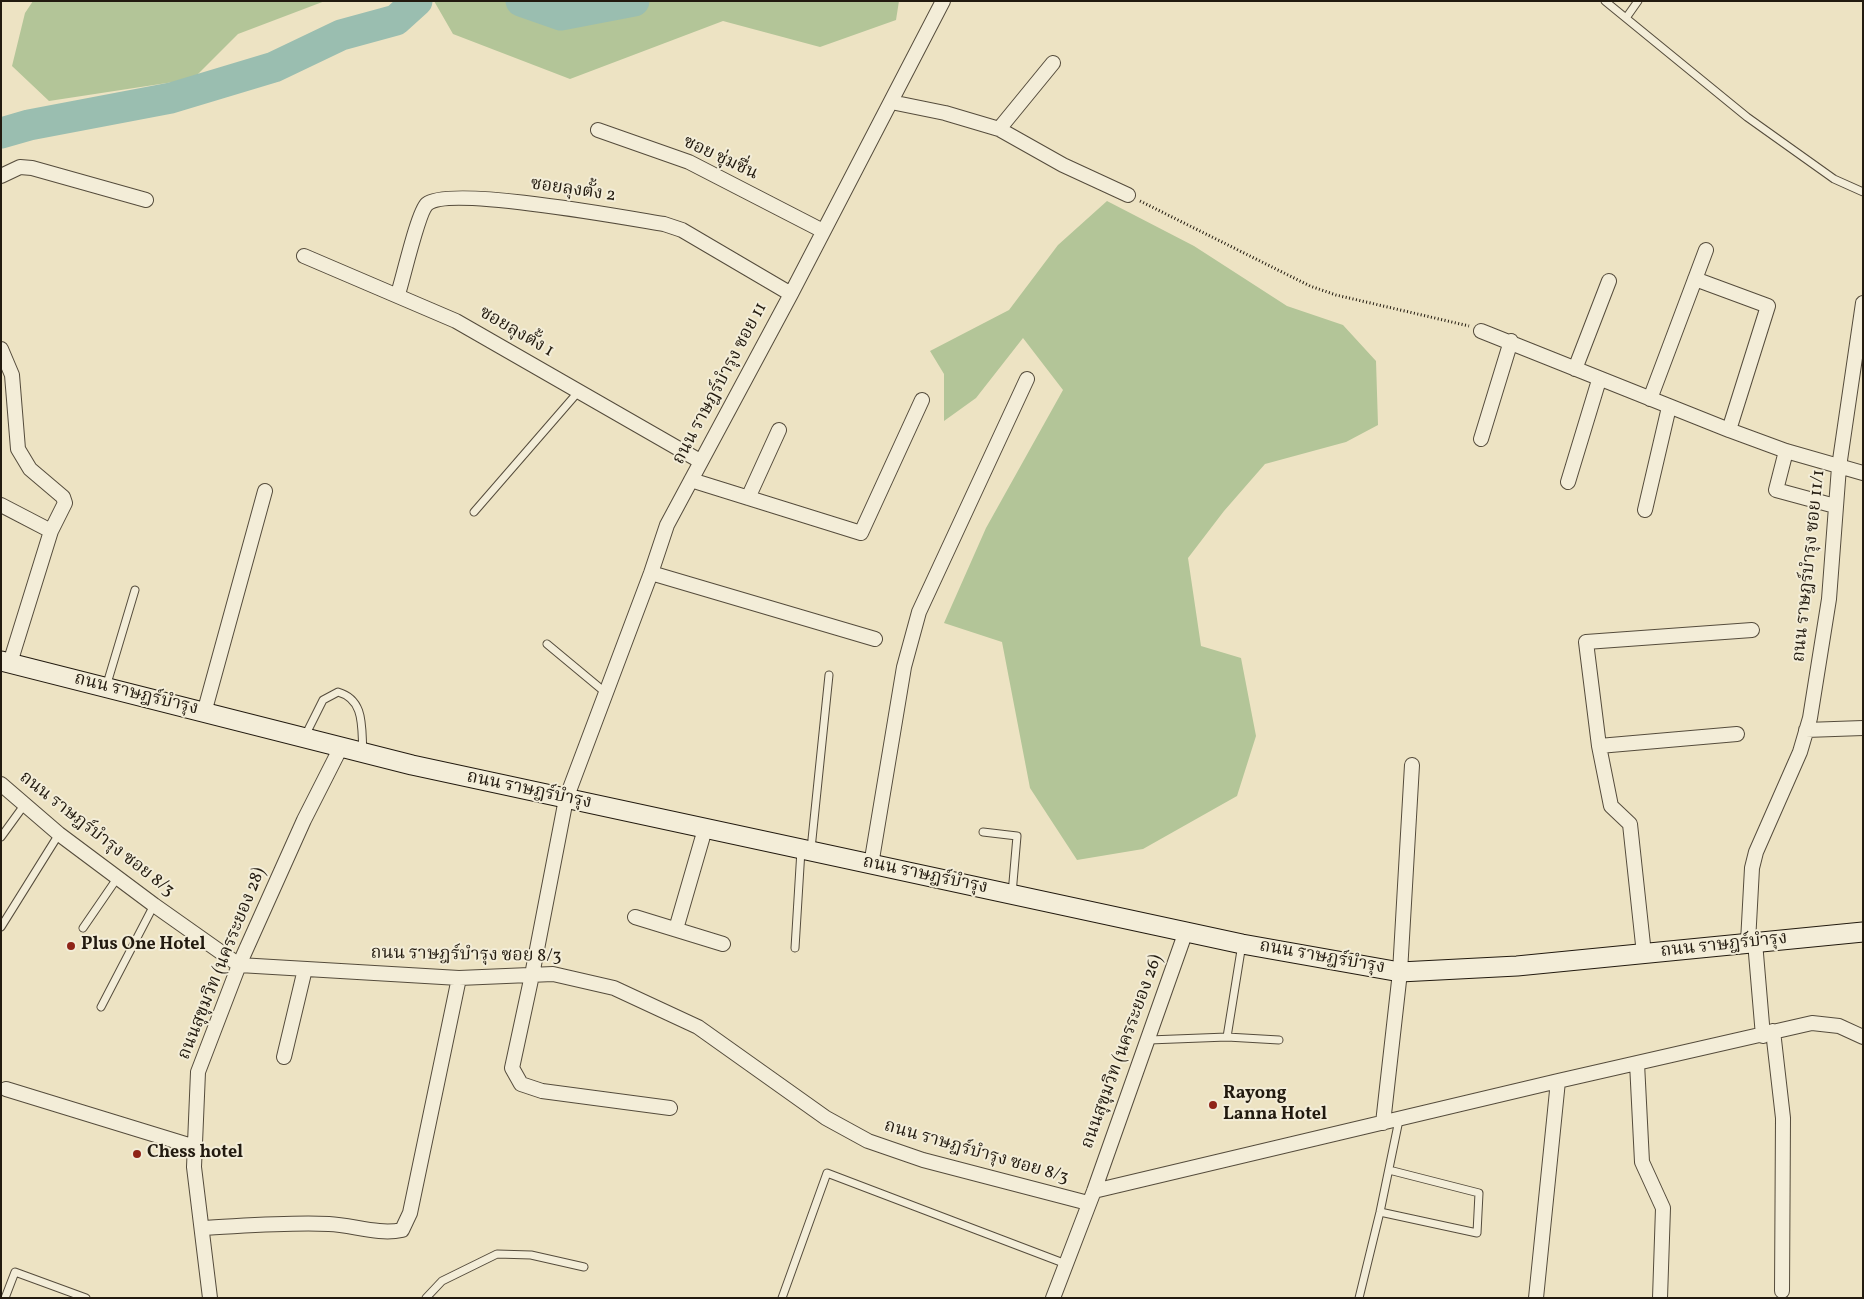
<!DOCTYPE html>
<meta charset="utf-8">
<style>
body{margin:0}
#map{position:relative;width:1864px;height:1299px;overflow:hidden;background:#ede3c3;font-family:Vollkorn,serif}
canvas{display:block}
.frame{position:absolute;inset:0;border:2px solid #221a0f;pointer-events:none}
</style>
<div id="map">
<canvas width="1864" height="1299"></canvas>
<div class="frame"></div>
</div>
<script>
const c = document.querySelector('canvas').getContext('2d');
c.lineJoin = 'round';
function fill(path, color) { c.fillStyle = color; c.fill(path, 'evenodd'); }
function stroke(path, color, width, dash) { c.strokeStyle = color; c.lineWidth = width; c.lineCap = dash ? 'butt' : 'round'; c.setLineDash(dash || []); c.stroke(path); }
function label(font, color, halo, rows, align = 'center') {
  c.font = font + ' Vollkorn,"Noto Serif Thai",serif'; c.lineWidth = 4; c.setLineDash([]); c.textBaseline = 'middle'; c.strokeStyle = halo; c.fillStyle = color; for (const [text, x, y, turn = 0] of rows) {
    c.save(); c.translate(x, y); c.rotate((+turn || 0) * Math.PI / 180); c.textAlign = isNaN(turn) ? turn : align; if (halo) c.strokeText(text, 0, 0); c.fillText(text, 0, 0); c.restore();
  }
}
const green = new Path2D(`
 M33,1H325L238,34L193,79L49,101L12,66L25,13Z
 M434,1H899L896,20L820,47L723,21L570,79L453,34Z
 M1107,201L1194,246L1287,306L1343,325L1376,361L1378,425L1346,442L1265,464L1224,511L1188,558L1201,646L1241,658L1256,736L1237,796L1143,849L1077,860L1030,788L1002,642L944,623L986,528L1063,390L1023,338L976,398L944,421V374L930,351L1009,310L1058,245Z`);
const river = new Path2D(`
 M521,1L561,15L634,1
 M1,133L29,125L171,98L274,67L341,35L396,20L417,1`);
const path = new Path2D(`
 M1140,201L1310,286L1336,295L1469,326`);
const lane = new Path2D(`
 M1605,1L1747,117L1834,179L1863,192
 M1626,18L1638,1
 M474,512L579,391
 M547,644L606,693
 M106,687L135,590
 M304,738L323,700L338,692C366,700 361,729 363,752
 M983,832L1017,836L1012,894
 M1,837L25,804
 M811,849L829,675
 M1,927L59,834
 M83,928L118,877
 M795,948L801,850
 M101,1007L154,905
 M1227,1037L1242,944
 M1149,1040L1227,1037L1279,1040
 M1380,1212L1477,1233L1479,1193L1389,1170
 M5,1298L15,1272L86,1298
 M426,1298L442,1281L497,1254L531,1255L584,1267
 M782,1298L827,1173L1066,1264
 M1359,1298L1380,1212L1399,1120`);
const street = new Path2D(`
 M891,102L945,113L999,129L1063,165L1128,195
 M999,129L1053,63
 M598,130L689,162L823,231
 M1,176L20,167L32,168L146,200
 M304,256L456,321L700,461
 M1695,279L1768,306L1729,430
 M398,294C403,279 418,212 427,204C449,185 627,218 664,224L682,230L791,294
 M1481,331L1729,430L1786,451L1863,473
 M1,349L12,375L18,449L30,469L63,497L65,503L51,531
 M1575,369L1609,281
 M1650,399L1706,250
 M1481,439L1511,341
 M1786,451L1776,490L1835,506
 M691,480L861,533L922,400
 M1568,482L1599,380
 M748,498L779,430
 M1,505L51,531L10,663
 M1645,510L1669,407
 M651,573L875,639
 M204,713L265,491
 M1806,730L1863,728
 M1599,746L1737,734
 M1,784L59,834L154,905L239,965L459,978L553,974L614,988L698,1027L826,1118L868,1141L923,1160L1088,1203
 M871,865L904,667L919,612L1027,379
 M635,917L723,944
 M676,929L705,829
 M1748,942L1752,868L1756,852L1800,752L1810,718L1829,599L1839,467L1863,303
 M1755,942L1763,1036
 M1644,954L1630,824L1611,806L1599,746L1586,642L1752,630
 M1773,1031L1783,1118L1782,1291
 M284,1057L305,969
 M1637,1063L1642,1162L1663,1208L1660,1298
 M6,1089L195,1147
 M670,1108L542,1091L521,1084L512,1068L532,975L566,799L651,573L667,525L791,294L943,1
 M1383,1123L1400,972L1412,765
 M1094,1191L1558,1081L1812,1023L1839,1026L1863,1037
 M202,1228C244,1226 287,1222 329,1224C353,1225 378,1235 402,1230L410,1213L459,978
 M210,1298L194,1167L198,1072L239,965L304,820L341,747
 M1053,1298L1094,1191L1186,931
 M1536,1298L1558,1081`);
const secondary = new Path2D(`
 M1,661L412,765L1242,944L1400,972L1517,966L1863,932`);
const markers = [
 [71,946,5,"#8f2418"],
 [1213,1105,5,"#8f2418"],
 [137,1154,5,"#8f2418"]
];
const streetNames = [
 ["ซอย ชุ่มชื่น",720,159,25],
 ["ซอยลุงตั้ง 2",573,191,8],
 ["ซอยลุงตั้ง 1",516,333,30],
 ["ถนน ราษฎร์บำรุง ซอย 11",721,384,-62],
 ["ถนน ราษฎร์บำรุง ซอย 11/1",1810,566,-84],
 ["ถนน ราษฎร์บำรุง",136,695,14],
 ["ถนน ราษฎร์บำรุง",529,791,12],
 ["ถนน ราษฎร์บำรุง ซอย 8/3",96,835,38],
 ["ถนน ราษฎร์บำรุง",925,876,12],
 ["ถนน ราษฎร์บำรุง",1724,946,-6],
 ["ถนน ราษฎร์บำรุง ซอย 8/3",466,956,1],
 ["ถนน ราษฎร์บำรุง",1322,958,10],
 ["ถนนสุขุมวิท (นครระยอง 28)",223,964,-68],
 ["ถนนสุขุมวิท (นครระยอง 26)",1123,1052,-70],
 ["ถนน ราษฎร์บำรุง ซอย 8/3",976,1153,16]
];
const poiNames = [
 ["Plus One Hotel",81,946],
 ["Rayong",1223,1095],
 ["Lanna Hotel",1223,1116],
 ["Chess hotel",147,1154]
];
fill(green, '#b3c598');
stroke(river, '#9abeb0', 31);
stroke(lane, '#554c3c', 9);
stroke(street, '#554c3c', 16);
stroke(secondary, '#221a0f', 21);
stroke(path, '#221a0f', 3, [1, 2.5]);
stroke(lane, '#f3edd8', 7);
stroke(street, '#f3edd8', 14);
stroke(secondary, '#f3edd8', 19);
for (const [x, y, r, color] of markers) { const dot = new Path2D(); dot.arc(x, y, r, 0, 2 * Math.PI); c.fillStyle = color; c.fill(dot); stroke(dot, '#f3edd8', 2); }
label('18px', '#221a0f', '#f3edd8', streetNames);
label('bold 18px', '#221a0f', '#f3edd8', poiNames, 'left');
</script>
